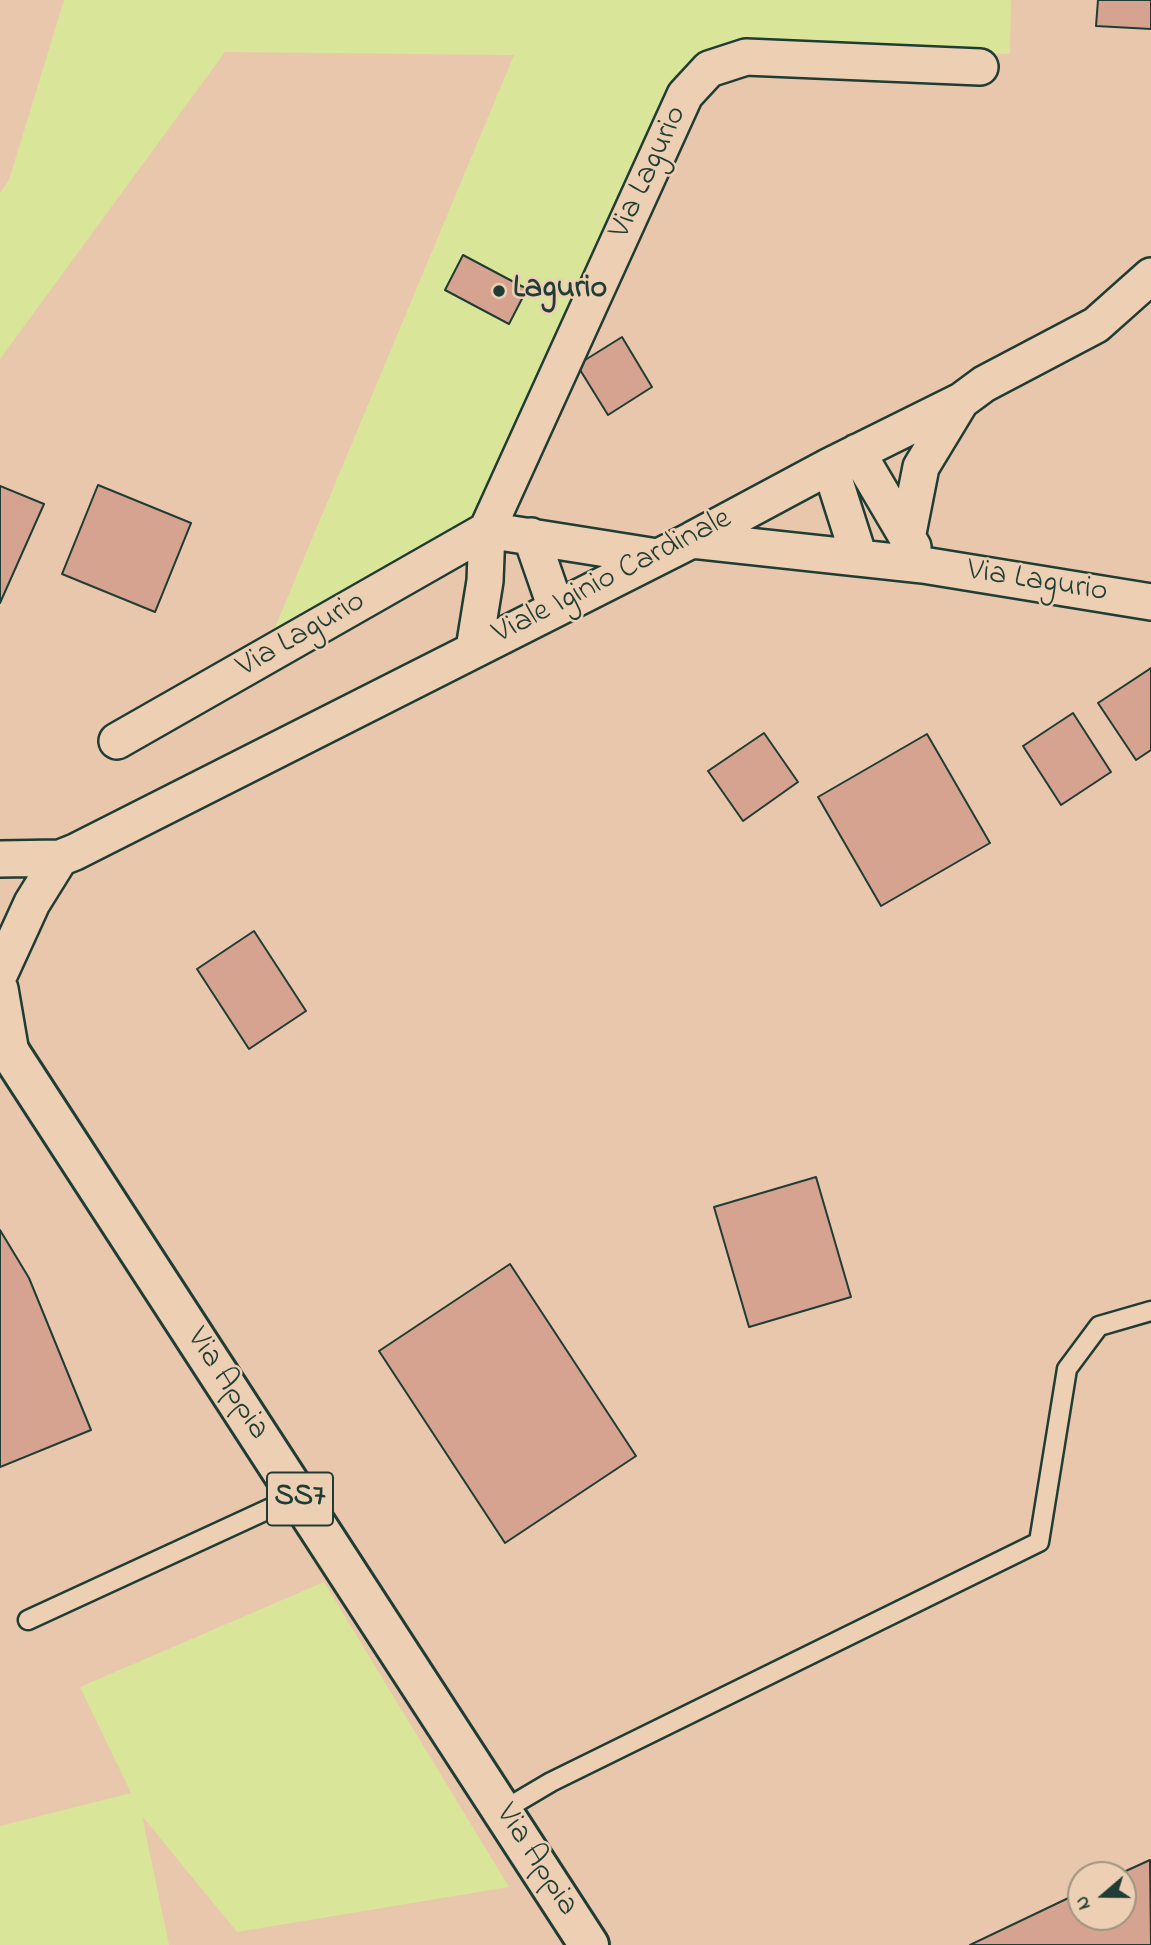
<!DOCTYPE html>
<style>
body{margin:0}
#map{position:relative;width:1151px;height:1945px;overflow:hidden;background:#e9c7ad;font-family:"Indie Flower",sans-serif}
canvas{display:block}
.north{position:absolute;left:1067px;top:1861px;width:70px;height:70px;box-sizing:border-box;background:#edd0b4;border:2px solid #9b9581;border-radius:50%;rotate:250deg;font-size:19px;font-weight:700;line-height:28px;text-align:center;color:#1f3d34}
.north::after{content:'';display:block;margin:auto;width:24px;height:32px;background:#1f3d34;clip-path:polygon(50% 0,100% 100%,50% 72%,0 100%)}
</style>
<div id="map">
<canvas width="1151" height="1945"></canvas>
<div class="north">N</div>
</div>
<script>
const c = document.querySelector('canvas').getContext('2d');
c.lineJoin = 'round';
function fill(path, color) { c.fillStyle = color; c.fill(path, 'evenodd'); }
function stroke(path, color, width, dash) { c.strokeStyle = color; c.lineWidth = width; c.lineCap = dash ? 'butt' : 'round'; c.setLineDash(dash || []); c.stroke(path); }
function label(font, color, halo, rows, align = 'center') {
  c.font = font + ' "Indie Flower",sans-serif'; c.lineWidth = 5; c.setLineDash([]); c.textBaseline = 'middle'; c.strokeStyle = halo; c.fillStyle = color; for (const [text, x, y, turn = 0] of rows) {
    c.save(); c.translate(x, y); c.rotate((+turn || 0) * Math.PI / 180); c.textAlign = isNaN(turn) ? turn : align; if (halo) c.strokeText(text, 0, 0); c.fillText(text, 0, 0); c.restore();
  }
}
const green = new Path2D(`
 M64,0H1011L1010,54L722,43L687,66L479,517L271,637L514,55L225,52L0,359V193L9,180Z
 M324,1582L509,1887L237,1932L142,1816L169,1945H0V1826L131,1793L80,1687Z`);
const building = new Path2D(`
 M1098,0H1151V29L1096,26Z
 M463,255L527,289L509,324L445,290Z
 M622,337L652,387L608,415L577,365Z
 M98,485L191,523L155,612L62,574Z
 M0,486L44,504L0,603Z
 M1151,668V750L1136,760L1098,703Z
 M1073,713L1111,772L1061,805L1023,746Z
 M764,733L798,782L743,821L708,771Z
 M927,734L990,843L881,906L818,797Z
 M254,931L306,1011L249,1049L197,969Z
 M816,1177L851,1297L749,1327L714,1207Z
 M0,1230L29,1278L91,1430L0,1467Z
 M510,1264L636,1456L505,1543L379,1351Z
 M1150,1860L1151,1945H970L1081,1892V1917H1123V1875H1117Z`);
const lane = new Path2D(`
 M28,1620L297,1496
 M502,1811L551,1782L1039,1542L1067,1369L1099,1326L1151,1311`);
const street = new Path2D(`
 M857,452L913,547
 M830,466L859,557
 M531,536L556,608
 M907,538L921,467L961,401
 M692,540L923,565L1151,602
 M474,649L485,581L487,530L685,95L709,69L746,57L980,67
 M117,741L487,530L657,557
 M0,859L60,858L75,852L692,540L830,466L961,401L984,384L1096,325L1151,276
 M0,973L32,903L60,858
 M0,989L11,1053`);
const primary = new Path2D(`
 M0,1037L589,1945`);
const markers = [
 [499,291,7,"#1f3d34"]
];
const shields = [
 [300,1499,66]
];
const shieldNames = [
 ["SS7",300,1499]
];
const streetNames = [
 ["Via Lagurio",650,173,-65],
 ["Viale Iginio Cardinale",613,578,-27],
 ["Via Lagurio",1037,583,9],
 ["Via Lagurio",302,636,-30],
 ["Via Appia",226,1385,57],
 ["Via Appia",535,1861,57]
];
const poiNames = [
 ["Lagurio",513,291]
];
fill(green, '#d9e598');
fill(building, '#d7a391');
stroke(building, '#1f3d34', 2);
stroke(lane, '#1f3d34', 23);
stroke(street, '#1f3d34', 40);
stroke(primary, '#1f3d34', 44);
stroke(lane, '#edd0b4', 18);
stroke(street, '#edd0b4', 35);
stroke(primary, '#edd0b4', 38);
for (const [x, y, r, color] of markers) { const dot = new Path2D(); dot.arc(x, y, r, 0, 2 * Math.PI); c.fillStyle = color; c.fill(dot); stroke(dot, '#edd0b4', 2.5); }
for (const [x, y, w] of shields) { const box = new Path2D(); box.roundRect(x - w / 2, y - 26.5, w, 53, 5); c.fillStyle = '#edd0b4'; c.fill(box); stroke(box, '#1f3d34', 2); }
label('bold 30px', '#1f3d34', null, shieldNames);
label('32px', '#1f3d34', '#edd0b4', streetNames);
label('bold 32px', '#1f3d34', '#edd0b4', poiNames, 'left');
</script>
